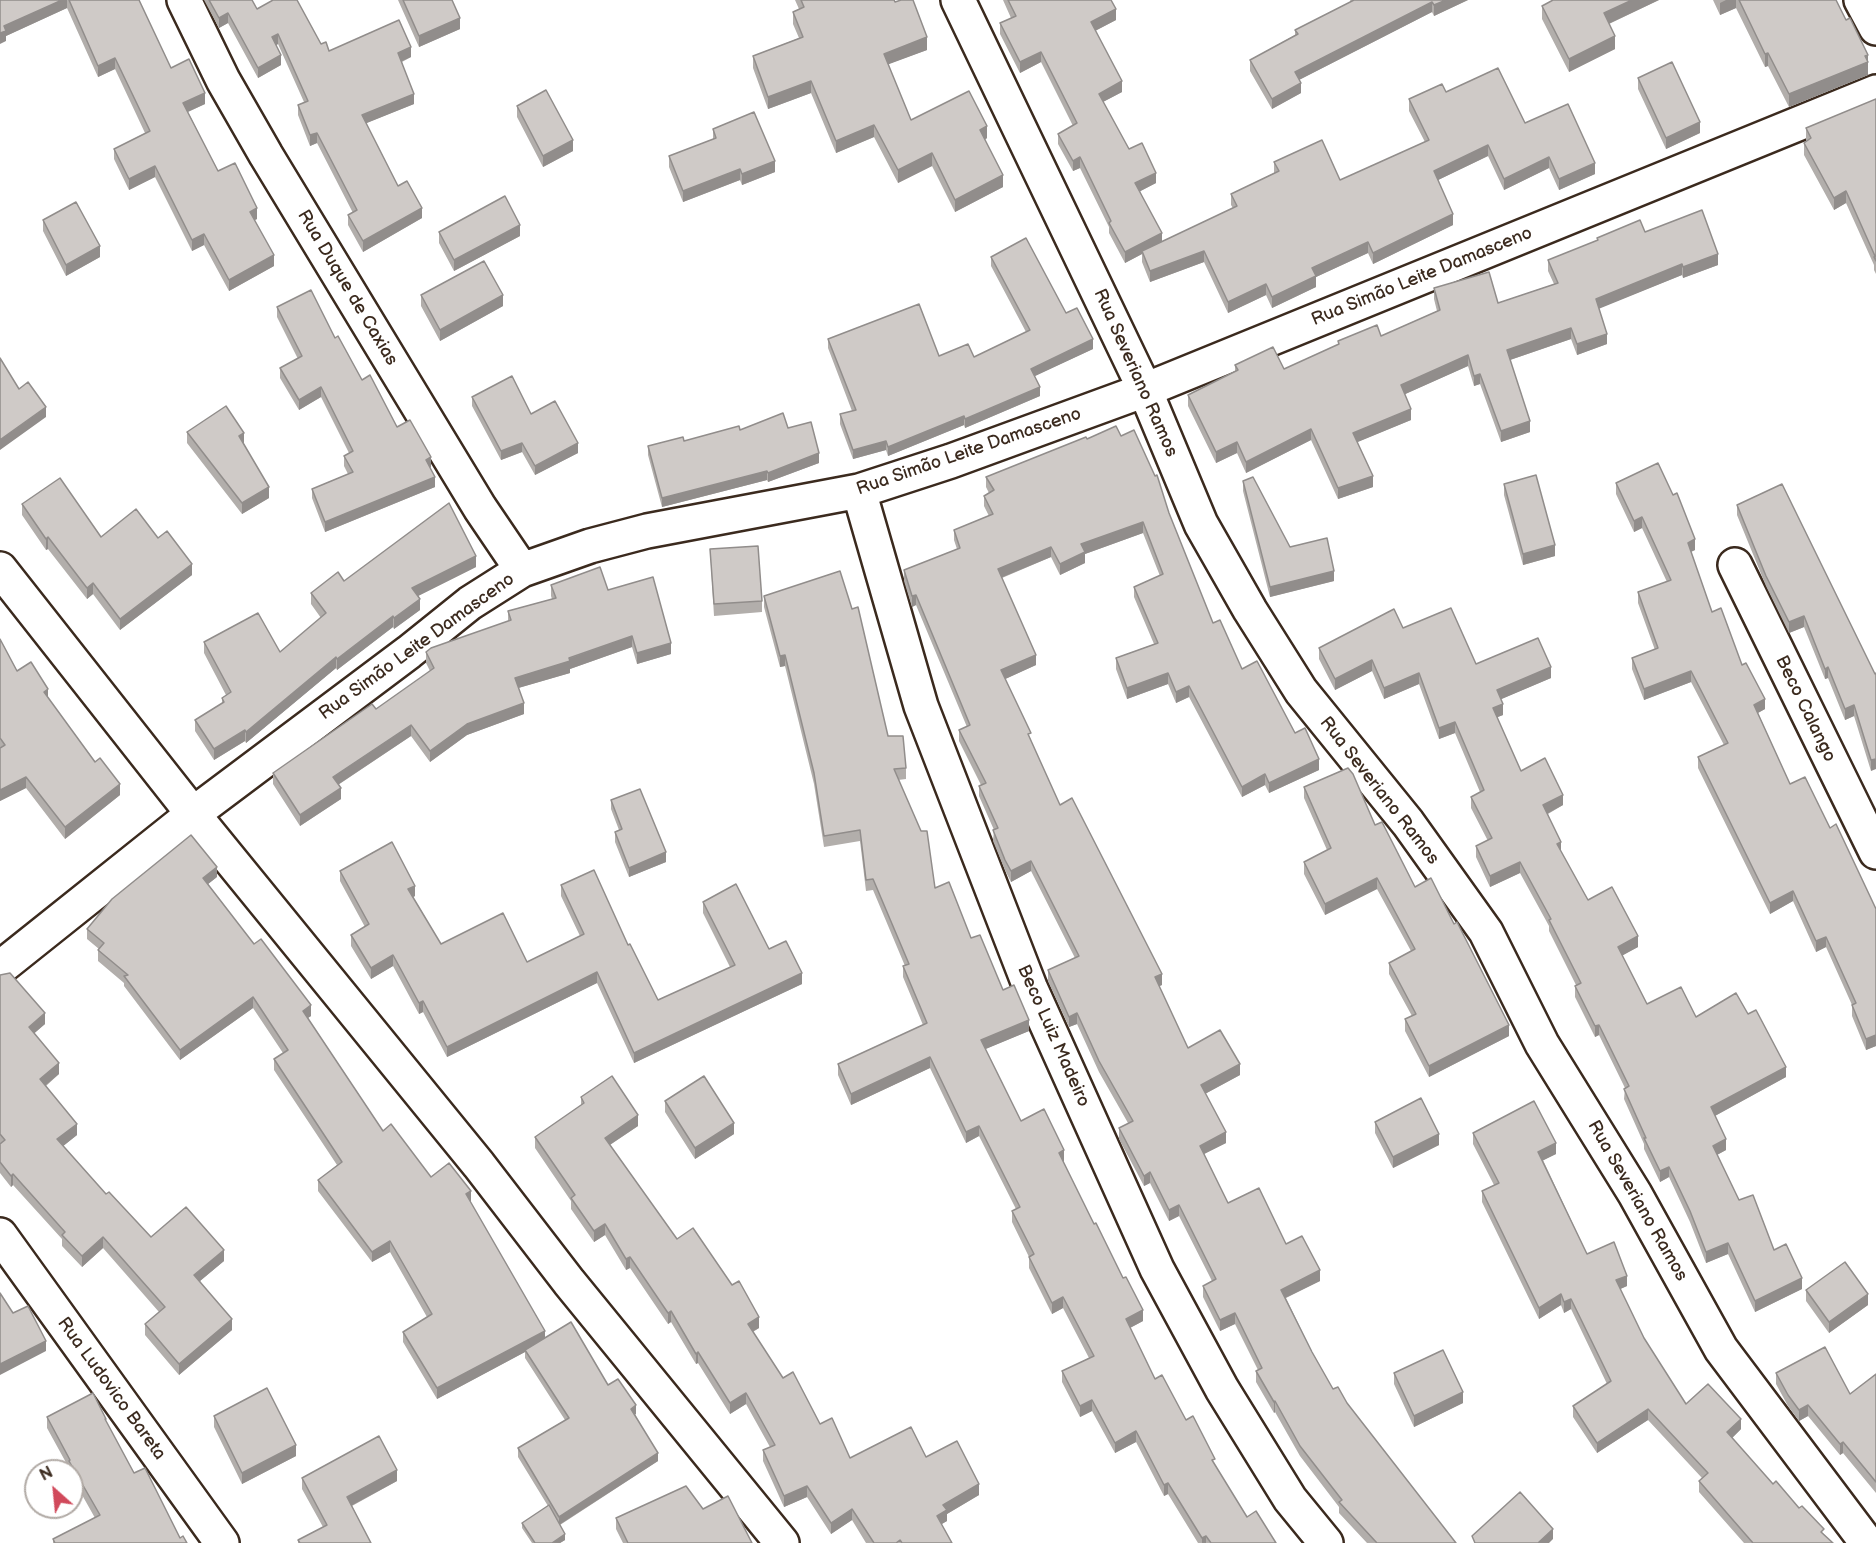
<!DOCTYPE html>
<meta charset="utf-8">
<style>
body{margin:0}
#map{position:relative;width:1876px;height:1543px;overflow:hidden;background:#fff;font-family:"Balsamiq Sans",sans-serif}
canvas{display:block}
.north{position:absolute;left:24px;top:1459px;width:60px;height:60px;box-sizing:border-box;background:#fff;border:2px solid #b1aaa5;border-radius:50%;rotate:333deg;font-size:16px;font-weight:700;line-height:24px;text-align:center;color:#3b2a1e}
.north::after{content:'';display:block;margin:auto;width:21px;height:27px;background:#d1495b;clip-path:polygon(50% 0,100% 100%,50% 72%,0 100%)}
</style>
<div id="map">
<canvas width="1876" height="1543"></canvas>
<div class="north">N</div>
</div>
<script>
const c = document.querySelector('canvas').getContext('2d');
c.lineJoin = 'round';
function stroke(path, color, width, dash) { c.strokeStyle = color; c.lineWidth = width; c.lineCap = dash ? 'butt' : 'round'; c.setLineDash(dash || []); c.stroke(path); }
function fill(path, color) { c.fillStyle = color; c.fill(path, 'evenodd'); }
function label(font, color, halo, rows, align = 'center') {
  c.font = font + ' "Balsamiq Sans",sans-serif'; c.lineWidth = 5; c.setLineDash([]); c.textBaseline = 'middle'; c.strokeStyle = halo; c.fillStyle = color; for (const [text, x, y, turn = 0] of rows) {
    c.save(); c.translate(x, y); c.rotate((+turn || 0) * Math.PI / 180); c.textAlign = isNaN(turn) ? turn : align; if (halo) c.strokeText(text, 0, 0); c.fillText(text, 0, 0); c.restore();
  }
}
const street = new Path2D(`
 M184,0L223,80L266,155L480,508L522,570
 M958,0L1145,390L1201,524L1250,610L1301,691L1408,823L1486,932L1542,1044L1635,1194L1721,1349L1867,1543
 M1861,0L1876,28
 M859,491L921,706L1030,987L1157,1269L1222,1389L1290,1499L1326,1543
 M1735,565L1876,852
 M0,569L193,814L479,1165L569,1282L782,1543
 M0,968L193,814L409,652L470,603L522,570L590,546L647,531L859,491L951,461L1145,390L1876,92
 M0,1235L222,1543`);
const wall = new Path2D(`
 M0,0H139L171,68L205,104L188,112L218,171L257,219L255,220L274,266L229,291L204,245L192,251L155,177L129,190L114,159V149L145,133L115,69L98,77L67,8L6,36V41Z
 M204,0H252L257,9L321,44L329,51L411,57L402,62L414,104L366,123L398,186L422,218L363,252L348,225V215L353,213L317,143L310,146L298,115V105L304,102L278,44L276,45L281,65L258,78L228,23L219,28Z
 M398,0H452L460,29L419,47Z
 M795,0H894L927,50L888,64L911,120L987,138L985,140L1003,187L955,212L932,166L898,183L874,137L836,153L811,93L768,109L753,68V56L799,38L793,24V12L799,9Z
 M1003,0H1111L1116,20L1095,31L1122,92L1103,102L1129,149L1156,183L1140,191L1162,242L1233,208L1231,205V194L1274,173V162L1340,180L1425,142L1409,111V99L1446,92L1525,123L1595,174L1559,190L1549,168L1504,190L1488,156L1438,180L1453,225L1373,264L1368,253L1316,277V287L1272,308L1266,295L1228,313L1204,262L1150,282L1142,262V254L1125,263L1109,233V227L1080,168L1073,171L1058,144V134L1073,126L1041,62L1020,73L1000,34V23L1011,18Z
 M1350,0H1468L1434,16L1432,12L1299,80L1301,93L1272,109L1250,71V60L1295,35V30L1351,2Z
 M1553,0H1659L1609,24L1615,49L1569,72L1542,19V6Z
 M1713,0H1836L1846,20L1868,55V75L1789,107L1768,66L1765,67L1736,8L1720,15Z
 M1638,78L1700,133L1666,149L1638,89Z
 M1876,99V274L1874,270V265L1846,203L1834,210L1804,155V143L1806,141V128Z
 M517,106L573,151L543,167L517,117Z
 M713,129L775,172L742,185L740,180L683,202L669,167V156L713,139Z
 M43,220L100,257L66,276L43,231Z
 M439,232L520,236L454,271L439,243Z
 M1645,232L1718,265L1683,278L1682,275L1599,308L1607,344L1577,355L1571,339L1510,360L1530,432L1501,442L1480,384L1474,386L1468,366L1405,394L1411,420L1357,442L1373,487L1338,499L1311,440L1246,473L1237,453L1216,463L1188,406V395L1235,372V365L1284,369L1338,345V341L1381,336L1437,311L1434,299V288L1498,303L1554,284L1548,271V260L1597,241V238Z
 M991,257L1066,313L1093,349L1034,376L1040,396L965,428L964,425L888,456L886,450L853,459L840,424V414L852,411L828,348V339L939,356L974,357L1026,332L991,266Z
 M421,295L503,306L440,341L421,306Z
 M277,307L335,338L362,380L397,427L431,467L430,468L435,487L325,532L312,498V489L348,474L344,466V456L349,453L321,397L299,410L280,378V368L298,359L277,317Z
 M472,397L531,414L578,453L535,475L522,452L501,460L472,406Z
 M788,428L819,463L768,482L767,480L662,507L648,455V446L684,441L740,430Z
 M187,432L244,444L269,498L242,514L187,443Z
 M1121,436L1169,513L1213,623L1242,669L1295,733L1319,770L1269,793L1265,785L1242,797L1189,697L1176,703L1168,684L1127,699L1116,669V658L1154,644L1134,597V587L1160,576L1143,533L1085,554V563L1060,575L1051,557L1002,578L1036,665L1005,679L1031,741L1060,805L1162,985L1159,986L1188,1048L1240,1075L1205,1094L1226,1143L1204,1154L1228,1203L1286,1244L1320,1281L1286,1298L1312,1352L1333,1389L1347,1403L1456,1543H1367L1339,1513V1507L1300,1456L1275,1412L1274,1413L1256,1382V1371L1258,1370L1235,1324L1220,1331L1203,1297V1286L1212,1281L1179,1216L1169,1221L1150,1183L1144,1186L1119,1139V1128L1128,1123L1099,1072L1077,1024L1069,1027L1048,981V970L1075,958L1031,871L1011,882L1005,870L993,841L994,830L979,796V786L981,785L959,741V730L967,727L916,605L912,607L904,581V570L957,549L954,540V530L989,516L984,506V496L989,493L986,487V477L1087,439Z
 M1243,481L1290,547L1334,581L1270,597L1243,491Z
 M1616,483L1695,550L1691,552L1712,612L1742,665L1765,709L1758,713L1790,784L1830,828L1876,909V1046L1866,1050L1852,1016V1005L1826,947L1816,952L1793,901L1770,914L1698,768V757L1724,745L1691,682L1644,700L1632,669V658L1655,650L1638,603V592L1667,582L1642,528L1634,532L1616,494Z
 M1504,484L1555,556L1523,565L1504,495Z
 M22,504L101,537L158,538L192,575L120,630L93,594L87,599L48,549L46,550L22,515Z
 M1737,505L1875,674L1871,771L1854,716L1845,720L1828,678L1825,679L1804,627L1789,633L1766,586L1737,515Z
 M710,549L762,601V612L714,616Z
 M476,567L418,596L420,610L394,629L393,627L337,670L336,668L246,743L245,741L214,760L195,731V720L222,704V698L226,695L204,653V642L280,652L321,618L311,604V593L344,581Z
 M551,585L608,590L671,654L637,664L632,647L570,669V673L518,688L524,714L467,735L430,762L411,736L338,785L341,799L300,826L273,784V773L376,709L430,671L426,663V652L508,621V611L552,599L551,596Z
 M764,596L888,736L906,768V779L898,780L935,888L971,938L1029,1031L985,1049L1021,1121L1064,1161L1063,1162L1094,1224L1143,1321L1130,1328L1155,1379L1186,1420L1247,1517L1276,1543H1198L1168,1494L1164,1496L1136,1442L1115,1453L1092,1411L1080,1417L1062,1382V1371L1089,1358L1063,1308L1052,1314L1029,1268V1257L1012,1222V1211L1016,1209L979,1136L966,1143L930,1068L851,1105L838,1075V1064L923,1025L903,977V966H905L873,890L866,891L860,841L824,847L814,784L785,666L780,667L764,607Z
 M1403,628L1476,664L1551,678L1501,699L1503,715L1497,717L1521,771L1563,805L1548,814L1561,852L1588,900L1638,947L1622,955L1647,1004L1696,1017L1748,1014L1786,1077L1715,1116L1726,1150L1717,1155L1739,1200L1802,1289L1755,1312L1728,1254L1706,1263L1690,1222L1669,1177L1660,1182L1644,1149V1144L1624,1099L1625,1088L1599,1035L1595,1037L1575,997V986L1576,985L1549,931V926L1520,873L1490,887L1476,857V846L1488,841L1471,808V797L1480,792L1455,733L1439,739L1419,684L1384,699L1372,671L1335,690L1319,659V648Z
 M0,639L17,671L48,698L120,795L65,839L26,788L0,801Z
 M1304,787L1375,825L1509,1036L1429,1077L1405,1031V1019L1412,1016L1389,974V963L1411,951L1377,889L1325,915L1304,874V862L1327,850L1304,798Z
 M611,800L666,862L629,877L615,842V832L619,830L611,809Z
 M340,871L415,896L413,897L441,944L527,962L580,936L561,896V885L628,945L658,1000L730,967L703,913V902L769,949L802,984L634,1063L597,983L447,1057L423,1012L419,1014L393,966L371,979L351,946V935L365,927L340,881Z
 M217,877L208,884L254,944L311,1016L308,1018L383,1131L431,1177L471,1201L470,1202L545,1338L608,1385L636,1414H635L658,1461L560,1525L565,1540L560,1543H532L522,1528V1523L548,1506L518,1457V1448L565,1420L525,1358V1352L437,1399L403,1342V1332L427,1317L390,1252L372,1262L318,1191V1180L337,1165L274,1070V1059L283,1053L253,1008L180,1060L124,986V983L98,961V950L99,949L87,939V929Z
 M0,975L45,1024L34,1033L59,1074L46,1086L77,1135L63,1146L106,1194L151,1237L224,1261L200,1281L232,1330L179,1375L145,1335V1324L159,1312L103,1248L82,1267L62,1246V1239L13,1185L11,1187L0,1173Z
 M581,1097L638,1126L610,1145L677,1239L759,1328L753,1332L783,1378L820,1424L850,1458L926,1457L979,1495L947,1514V1521L941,1524L952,1543H866L852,1520L831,1534L807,1497L784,1507L763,1461V1450L770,1447L746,1404L730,1414L698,1363L696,1364L671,1322L668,1324L630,1268L626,1270L605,1235L594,1242L571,1209V1201L535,1148V1137L581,1105Z
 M665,1101L734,1134L695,1159L665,1112Z
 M1375,1122L1439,1145L1393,1168L1375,1133Z
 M1473,1133L1556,1154L1543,1160L1587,1254L1627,1286L1620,1289L1644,1338L1686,1404L1741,1429L1732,1438L1773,1484L1833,1543H1744L1699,1492V1481L1702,1478L1648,1420L1597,1453L1573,1417V1406L1607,1384L1571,1309L1564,1313L1561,1305L1539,1319L1482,1202V1191L1494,1185L1473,1144Z
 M1806,1290L1868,1305L1829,1333L1806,1301Z
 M1394,1373L1463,1403L1414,1427L1394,1384Z
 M1776,1373L1850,1394L1876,1374V1493L1843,1453L1840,1455L1808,1416L1799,1421L1788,1406L1776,1384Z
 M214,1416L296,1456L242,1484L214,1427Z
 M47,1417L106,1422L134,1473L180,1538L187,1543H53V1539L95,1518L72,1477V1471H69V1468L47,1428Z
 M302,1478L397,1481L352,1506L371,1543H298V1540L323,1527L302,1489Z
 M703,1509L752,1543H623L616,1529V1518Z`);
const shadedWall = new Path2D(`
 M62,0H67V8L6,36V41L0,44V33L4,26Z
 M1446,0H1468L1434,16V5Z
 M1632,0H1659L1604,26V13Z
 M1726,0H1736V8L1720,15V3Z
 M1432,2V12L1295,82V72Z
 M1116,9V20L1091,33V22Z
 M228,13V23L219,28V18Z
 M460,18V29L419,47V36Z
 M278,34V44L272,48V37Z
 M1615,36V49L1569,72V59Z
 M927,37V50L884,66V54Z
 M411,47V57L398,63V53Z
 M1041,52V62L1020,73V62Z
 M1768,53V66L1765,67V54Z
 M281,55V65L258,78V68Z
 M1868,55V75L1789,107V94Z
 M115,58V69L98,77V66Z
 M811,81V93L768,109V97Z
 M1122,81V92L1099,104V94Z
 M1301,83V93L1272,109V99Z
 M205,93V104L183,114V103Z
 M414,94V104L362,125V115Z
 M1700,122V133L1666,149V138Z
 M874,125V137L836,153V141Z
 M987,126V138L980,142V130Z
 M317,133V143L310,146V135Z
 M573,140V151L543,167V156Z
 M1488,145V156L1434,182V171Z
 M932,153V166L898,183V170Z
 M1080,157V168L1073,171V161Z
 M1549,157V168L1504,190V179Z
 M775,161V172L742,185V174Z
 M1595,163V174L1559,190V179Z
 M155,166V177L129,190V179Z
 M740,169V180L683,202V191Z
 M1156,173V183L1135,194V183Z
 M1003,175V187L955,212V200Z
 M1846,191V203L1834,210V198Z
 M257,208V219L250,222V212Z
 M422,208V218L363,252V241Z
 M1453,214V225L1373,264V253Z
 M520,225V236L454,271V260Z
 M1162,233V243L1142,251V254L1125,263V252Z
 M204,234V245L192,251V240Z
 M1368,242V253L1316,277V287L1272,308V297L1312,268Z
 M100,246V257L66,276V265Z
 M1204,251V262L1150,282V271Z
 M1718,254V265L1683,278V267Z
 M274,255V266L229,291V280Z
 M1682,264V275L1596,310V299Z
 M1266,284V295L1228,313V302Z
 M503,295V306L440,341V330Z
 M1571,328V339L1507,361V350Z
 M1607,334V344L1577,355V344Z
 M1093,339V349L1031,378V369Z
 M1468,355V366L1401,396V385Z
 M1480,374V384L1474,386V376Z
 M321,387V397L299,410V400Z
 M1040,387V396L965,428V419Z
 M46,407V417L0,450V440Z
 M1411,409V420L1353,444V433Z
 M964,416V425L888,456V447Z
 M1530,421V432L1501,442V431Z
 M1311,429V440L1246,473V462Z
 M244,433V444L239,436Z
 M886,441V450L853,459V450Z
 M1237,442V453L1216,463V452Z
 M522,443V452L501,460V451Z
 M578,443V453L535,475V466Z
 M819,453V463L768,482V473Z
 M431,457V467L426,470V460Z
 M767,471V480L662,507V498Z
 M1373,476V487L1338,499V488Z
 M435,477V487L325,532V522Z
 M269,487V498L242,514V503Z
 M1642,517V528L1634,532V521Z
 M1143,522V533L1085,554V563L1060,575V564L1081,544Z
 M48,537V549L46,550V539Z
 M1695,539V550L1688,553V543Z
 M1555,545V556L1523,565V554Z
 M1051,547V557L998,579V569Z
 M476,556V567L412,599V588Z
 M192,564V575L120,630V619Z
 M1334,571V581L1270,597V587Z
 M93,583V594L87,599V588Z
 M916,595V605L912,607V596Z
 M420,599V610L394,629V618Z
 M393,616V627L337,670V659Z
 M1804,616V627L1789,633V622Z
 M632,636V647L570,669V673L515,689V678Z
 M671,643V654L637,664V653Z
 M785,655V666L780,667V656Z
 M1036,655V665L1001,681V670Z
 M336,657V668L246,743V732Z
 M1372,660V671L1335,690V679Z
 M1551,667V678L1497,701V690Z
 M1828,667V678L1825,679V669Z
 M1691,671V682L1644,700V689Z
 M1168,673V684L1127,699V688Z
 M1419,673V684L1384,699V688Z
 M1189,686V697L1176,703V692Z
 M48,689V700L44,692Z
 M1765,699V709L1754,715V705Z
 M524,703V714L467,735L430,762V751L467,724Z
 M1503,704V715L1493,719V708Z
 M1854,705V716L1845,720V709Z
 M1455,722V733L1439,739V728Z
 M411,725V736L333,788V777Z
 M245,730V741L214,760V749Z
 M1319,759V770L1269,793V783Z
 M1876,759V769L1871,771V760Z
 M1265,774V785L1242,797V787Z
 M26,777V788L0,801V790Z
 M120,784V795L65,839V827Z
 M341,788V799L300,826V815Z
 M1563,795V805L1543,816V805Z
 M1561,842V853L1557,844Z
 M666,852V862L629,877V868Z
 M1031,861V871L1011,882V871Z
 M1520,862V873L1490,887V876Z
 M217,867V877L203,888V878Z
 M1377,878V889L1325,915V904Z
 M415,886V896L408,900V889Z
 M1793,891V901L1770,914V903Z
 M1638,936V947L1618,958V947Z
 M1826,937V947L1816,952V941Z
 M393,955V966L371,979V968Z
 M597,972V983L447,1057V1047Z
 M802,973V984L634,1063V1053Z
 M1162,974V985L1155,988V977Z
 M253,997V1008L180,1060V1050Z
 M423,1001V1012L419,1014V1003Z
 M311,1005V1016L303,1021V1011Z
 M45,1013V1024L29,1038V1027Z
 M1077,1013V1024L1069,1027V1017Z
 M1029,1020V1031L981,1051V1040Z
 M1509,1025V1036L1429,1077V1066Z
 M1599,1025V1035L1595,1037V1026Z
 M1876,1035V1046L1866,1050V1039Z
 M930,1057V1068L851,1105V1094Z
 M59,1063V1074L40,1090V1079Z
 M1240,1064V1075L1201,1096V1085Z
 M1786,1067V1077L1711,1118V1107Z
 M638,1115V1126L605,1148V1138Z
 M734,1123V1134L695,1159V1148Z
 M77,1124V1135L57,1151V1139Z
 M979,1126V1136L966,1143V1132Z
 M1226,1132V1143L1200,1156V1146Z
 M1439,1134V1145L1393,1168V1157Z
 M1726,1139V1150L1713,1157V1146Z
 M1556,1143V1154L1538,1163V1152Z
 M1064,1150V1161L1059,1164V1153Z
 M1669,1167V1177L1660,1182V1171Z
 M1150,1172V1183L1144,1186V1176Z
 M13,1174V1185L11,1187V1176Z
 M471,1191V1201L466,1205V1194Z
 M1179,1205V1216L1169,1221V1210Z
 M605,1224V1235L594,1242V1231Z
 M103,1237V1248L82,1267V1256Z
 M390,1241V1252L372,1262V1252Z
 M1728,1243V1254L1706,1263V1252Z
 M224,1250V1261L194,1286V1275Z
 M630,1257V1268L626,1270V1259Z
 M1320,1270V1281L1281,1300V1290Z
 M1627,1276V1286L1616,1291V1280Z
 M1802,1278V1289L1755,1312V1301Z
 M1561,1294V1305L1539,1319V1308Z
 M1868,1294V1305L1829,1333V1322Z
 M1063,1297V1308L1052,1314V1303Z
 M1571,1299V1309L1564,1313V1302Z
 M1143,1310V1321L1126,1330V1319Z
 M671,1311V1322L668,1324V1313Z
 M1235,1313V1324L1220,1331V1320Z
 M759,1317V1328L748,1334V1324Z
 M232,1319V1330L179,1375V1364Z
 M545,1331V1341L525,1350V1352L437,1399V1388Z
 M46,1341V1351L0,1375V1364Z
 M698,1352V1363L696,1364V1354Z
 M1463,1392V1403L1414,1427V1416Z
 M746,1393V1404L730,1414V1403Z
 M1092,1400V1411L1080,1417V1406Z
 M1275,1401V1412L1274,1413V1402Z
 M636,1405V1414L631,1417V1409Z
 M1808,1405V1416L1799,1421V1410Z
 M1648,1409V1420L1597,1453V1443Z
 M1741,1419V1429L1727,1443V1432Z
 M1136,1431V1442L1115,1453V1443Z
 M1843,1442V1453L1840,1455V1444Z
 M296,1445V1456L242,1484V1473Z
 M658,1453V1461L559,1525V1517Z
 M397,1470V1481L347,1508V1497Z
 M1168,1483V1494L1164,1496V1485Z
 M979,1484V1495L947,1514V1521L937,1527V1516L943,1505Z
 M807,1486V1497L784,1507V1496Z
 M852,1509V1520L831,1534V1523Z
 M1553,1529V1539L1549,1543H1538Z
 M565,1534V1540L560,1543H552Z
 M1206,1536V1543H1202V1538Z`);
const building = new Path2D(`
 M0,0H62L4,26L6,31L0,33Z
 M69,0H139L171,68L189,59L205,93L183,103L218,171L235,163L257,208L250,212L274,255L229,280L204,234L192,240L155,166L129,179L114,149L150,131L115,58L98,66Z
 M209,0H252L257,9L273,0H297L321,44L326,42L329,51L399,20L411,47L398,53L414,94L362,115L398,186L407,181L422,208L363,241L348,215L357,210L317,133L310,135L298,105L308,101L278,34L272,37L281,55L258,68L228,13L219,18Z
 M403,0H452L460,18L419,36Z
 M801,0H894L895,2L901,0H913L927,37L884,54L911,120L969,91L987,126L980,130L1003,175L955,200L932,153L898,170L874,125L836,141L811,81L768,97L753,56L803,37L793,12L804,7Z
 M1008,0H1111L1116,9L1091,22L1122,81L1099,94L1129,149L1142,143L1156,173L1135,183L1162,233L1125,252L1109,223L1111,221L1080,157L1073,161L1058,134L1077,123L1041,52L1020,62L1000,23L1016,16Z
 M1354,0H1446L1434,5L1432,2L1295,72L1301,83L1272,99L1250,60L1298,34L1295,30Z
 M1553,0H1632L1604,13L1615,36L1569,59L1542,6Z
 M1739,0H1836L1846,20L1850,18L1868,55L1865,56L1868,62L1789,94L1768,53L1765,54Z
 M1672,62L1700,122L1666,138L1638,78Z
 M1498,68L1525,123L1568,104L1595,163L1559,179L1549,157L1504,179L1488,145L1434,171L1453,214L1373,253L1368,242L1312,268L1316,276L1272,297L1266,284L1228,302L1204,251L1150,271L1142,251L1237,206L1231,194L1279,171L1274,162L1322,140L1340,180L1429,140L1409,99L1442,84L1446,92Z
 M546,90L573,140L543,156L517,106Z
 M1876,99V261L1874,257L1875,256L1846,191L1834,198L1804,143L1811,138L1806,128Z
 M754,112L775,161L742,174L740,169L683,191L669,156L716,138L713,129Z
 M505,196L520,225L454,260L439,232Z
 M76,202L100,246L66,265L43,220Z
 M1702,210L1718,254L1683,267L1682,264L1596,299L1607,334L1577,344L1571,328L1507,350L1530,421L1501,431L1480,374L1474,376L1468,355L1401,385L1411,409L1353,433L1373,476L1338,488L1311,429L1246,462L1237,442L1216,452L1188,395L1238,370L1235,365L1273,347L1284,369L1339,344L1338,341L1377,325L1381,336L1440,310L1434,288L1489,272L1498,303L1558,283L1548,260L1598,240L1597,238L1640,220L1645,232Z
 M1026,238L1066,313L1077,308L1093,339L1031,369L1040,387L965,419L964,416L888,447L886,441L853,450L840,414L856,410L828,339L919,304L939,356L968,344L974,357L1030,330L991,257Z
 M484,261L503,295L440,330L421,295Z
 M311,290L335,338L338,336L362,380L370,375L397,427L410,420L431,457L426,460L435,477L325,522L312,489L353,472L344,456L353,451L321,387L299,400L280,368L302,356L277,307Z
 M0,358L19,389L28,382L46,407L0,440Z
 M512,376L531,414L555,401L578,443L535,466L522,443L501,451L472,397Z
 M226,406L244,433L239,436L269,487L242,503L187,432Z
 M783,413L788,428L811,422L819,453L768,473L767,471L662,498L648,446L683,437L684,441L739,426L740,430Z
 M1116,426L1121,436L1134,430L1155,476L1157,475L1169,513L1213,623L1220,620L1242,669L1257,661L1295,733L1305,728L1319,759L1269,783L1265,774L1242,787L1189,686L1176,692L1168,673L1127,688L1116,658L1158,643L1134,587L1163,574L1143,522L1081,544L1085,552L1060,564L1051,547L998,569L1036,655L1001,670L1031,733L1028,734L1060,805L1072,798L1162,974L1155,977L1188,1048L1220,1030L1240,1064L1201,1085L1226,1132L1200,1146L1228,1203L1259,1188L1286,1244L1302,1236L1320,1270L1281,1290L1312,1352L1333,1389L1338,1387L1347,1403L1456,1543H1377L1339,1502L1342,1500L1300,1446L1275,1401L1274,1402L1256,1371L1262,1368L1235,1313L1220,1320L1203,1286L1216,1279L1179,1205L1169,1210L1150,1172L1144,1176L1119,1128L1133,1121L1099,1061L1077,1013L1069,1017L1048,970L1079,956L1031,861L1011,871L1005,860L993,830L998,828L979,786L986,783L959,730L970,725L916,595L912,596L904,570L960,548L954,530L993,514L984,496L994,490L986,477L1086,437L1087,439Z
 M1658,463L1673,495L1677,493L1695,539L1688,543L1712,612L1721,608L1742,665L1746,663L1765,699L1754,705L1790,784L1805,777L1830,828L1836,824L1876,909V1035L1866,1039L1852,1005L1856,1003L1826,937L1816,941L1793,891L1770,903L1698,757L1728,743L1691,671L1644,689L1632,658L1658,648L1638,592L1671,580L1642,517L1634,521L1616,483Z
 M1536,475L1555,545L1523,554L1504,484Z
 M1253,477L1290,547L1327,538L1334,571L1270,587L1243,481Z
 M60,478L101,537L136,509L158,538L167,531L192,564L120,619L93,583L87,588L48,537L46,539L22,504Z
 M1782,484L1875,674L1876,673V759L1871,760L1854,705L1845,709L1828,667L1825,669L1804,616L1789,622L1766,576L1737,505Z
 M449,503L476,556L412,588L420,599L394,618L393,616L337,659L336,657L246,732L245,730L214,749L195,720L224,702L222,698L231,692L204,642L258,613L280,652L326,613L311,593L338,572L344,581Z
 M758,546L762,601L714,604L710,549Z
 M600,567L608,590L653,577L671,643L637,653L632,636L569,658L570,661L515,678L524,703L467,724L430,751L411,725L333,777L341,788L300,815L273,773L372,704L376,709L434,668L426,652L431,648L511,620L508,611L556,598L551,585Z
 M840,571L852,609L858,607L888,736H903L906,768L894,769L921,831H927L935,888L949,882L971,938L980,935L1003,990L1014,985L1029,1020L981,1040L1021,1121L1044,1109L1064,1150L1059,1153L1094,1224L1096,1223L1123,1278L1126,1277L1143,1310L1126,1319L1155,1379L1162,1375L1186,1420L1193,1416L1215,1459L1212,1460L1247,1517L1256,1511L1276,1543H1211L1206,1536L1202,1538L1168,1483L1164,1485L1136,1431L1115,1443L1092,1400L1080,1406L1062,1371L1094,1356L1063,1297L1052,1303L1029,1257L1034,1254L1012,1211L1020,1207L979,1126L966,1132L930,1057L851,1094L838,1064L927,1023L903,966L909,964L873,879L866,880L860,830L824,836L814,773L785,655L780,656L764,596Z
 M1451,608L1476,664L1538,638L1551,667L1497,690L1503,704L1493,708L1521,771L1545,758L1563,795L1543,805L1561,842L1557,844L1588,900L1612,887L1638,936L1618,947L1647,1004L1681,987L1696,1017L1736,993L1748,1014L1756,1010L1786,1067L1711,1107L1726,1139L1713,1146L1739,1200L1753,1195L1774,1250L1786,1244L1802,1278L1755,1301L1728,1243L1706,1252L1690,1211L1669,1167L1660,1171L1644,1138H1646L1624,1089L1629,1086L1599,1025L1595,1026L1575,986L1581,983L1549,920L1551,919L1520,862L1490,876L1476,846L1492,838L1471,797L1484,790L1455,722L1439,728L1419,673L1384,688L1372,660L1335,679L1319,648L1394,609L1403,628Z
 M0,639L17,671L31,662L48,689L44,692L95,762L100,758L120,784L65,827L26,777L0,790V748L5,745L0,738Z
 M1348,768L1353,774L1375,825L1382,822L1415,887L1431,878L1454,924L1457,922L1509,1025L1429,1066L1405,1019L1416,1014L1389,963L1415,949L1377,878L1325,904L1304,862L1331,848L1304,787Z
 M640,789L666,852L629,868L615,832L622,829L611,800Z
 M191,835L217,867L203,878L254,944L261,939L311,1005L303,1011L383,1131L391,1124L431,1177L449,1163L471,1191L466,1194L545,1331L437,1388L403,1332L432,1314L390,1241L372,1252L318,1180L342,1162L274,1059L288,1050L253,997L180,1050L124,976L128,975L98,950L104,943L87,929L112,899Z
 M392,842L415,886L408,889L441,944L503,913L527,962L584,934L561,885L594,870L628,945L630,944L658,1000L735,965L703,902L736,884L769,949L786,941L802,973L634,1053L597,972L447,1047L423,1001L419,1003L393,955L371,968L351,935L369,924L340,871Z
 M10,973L45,1013L29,1027L59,1063L40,1079L77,1124L57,1139L106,1194L109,1192L151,1237L186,1207L224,1250L194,1275L232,1319L179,1364L145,1324L165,1307L103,1237L82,1256L62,1235L65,1232L13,1174L11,1176L0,1162V1144L5,1140L0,1134V975Z
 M612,1076L638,1115L605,1138L677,1239L693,1228L732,1285L739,1281L759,1317L748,1324L783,1378L793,1372L820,1424L832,1418L850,1458L911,1427L926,1457L957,1441L979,1484L943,1505L947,1510L937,1516L952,1543H902L900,1540L896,1543H874L852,1509L831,1523L807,1486L784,1496L763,1450L775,1445L746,1393L730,1403L698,1352L696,1354L671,1311L668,1313L630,1257L626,1259L605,1224L594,1231L571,1198L575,1195L535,1137L584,1103L581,1097Z
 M704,1076L734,1123L695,1148L665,1101Z
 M1421,1098L1439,1134L1393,1157L1375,1122Z
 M1534,1101L1556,1143L1538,1152L1587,1254L1614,1242L1627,1276L1616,1280L1644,1338L1686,1404L1708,1384L1741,1419L1727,1432L1773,1484L1776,1481L1799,1508L1802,1506L1824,1529L1821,1532L1833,1543H1753L1699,1481L1708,1473L1648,1409L1597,1443L1573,1406L1611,1381L1571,1299L1564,1302L1561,1294L1539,1308L1482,1191L1499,1183L1473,1133Z
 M1845,1262L1868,1294L1829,1322L1806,1290Z
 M0,1293L13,1313L28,1306L46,1341L0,1364Z
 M571,1322L608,1385L618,1379L636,1405L631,1409L658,1453L559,1517L518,1448L569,1418L525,1350Z
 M1825,1347L1850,1394L1876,1374V1482L1843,1442L1840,1444L1808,1405L1799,1410L1788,1395L1776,1373Z
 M1443,1350L1463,1392L1414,1416L1394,1373Z
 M267,1388L296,1445L242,1473L214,1416Z
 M93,1393L106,1419H105L134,1473L145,1468L180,1538L183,1536L187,1543H55L53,1539L100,1515L69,1461L70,1460L47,1417Z
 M379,1436L397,1470L347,1497L371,1543H300L298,1540L327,1525L302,1478Z
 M686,1486L703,1509L728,1496L752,1543H628L616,1518Z
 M1520,1492L1553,1529L1538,1543H1475L1472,1536Z
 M549,1505L565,1534L552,1543H535L522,1523Z`);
const streetNames = [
 ["Rua Simão Leite Damasceno",1422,277,-22],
 ["Rua Duque de Caxias",347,288,59],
 ["Rua Severiano Ramos",1135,373,66],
 ["Rua Simão Leite Damasceno",969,452,-19],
 ["Rua Simão Leite Damasceno",417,647,-36],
 ["Beco Calango",1805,709,64],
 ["Rua Severiano Ramos",1379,791,52],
 ["Beco Luiz Madeiro",1053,1036,66],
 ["Rua Severiano Ramos",1637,1201,60],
 ["Rua Ludovico Bareta",111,1389,54]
];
stroke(street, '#3b2a1e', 38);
stroke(street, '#fff', 33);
fill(wall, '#b2aeab');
fill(shadedWall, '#918d8b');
fill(building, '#cfcac7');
stroke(building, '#918d8b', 1.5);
label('18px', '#3b2a1e', '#fff', streetNames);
</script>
